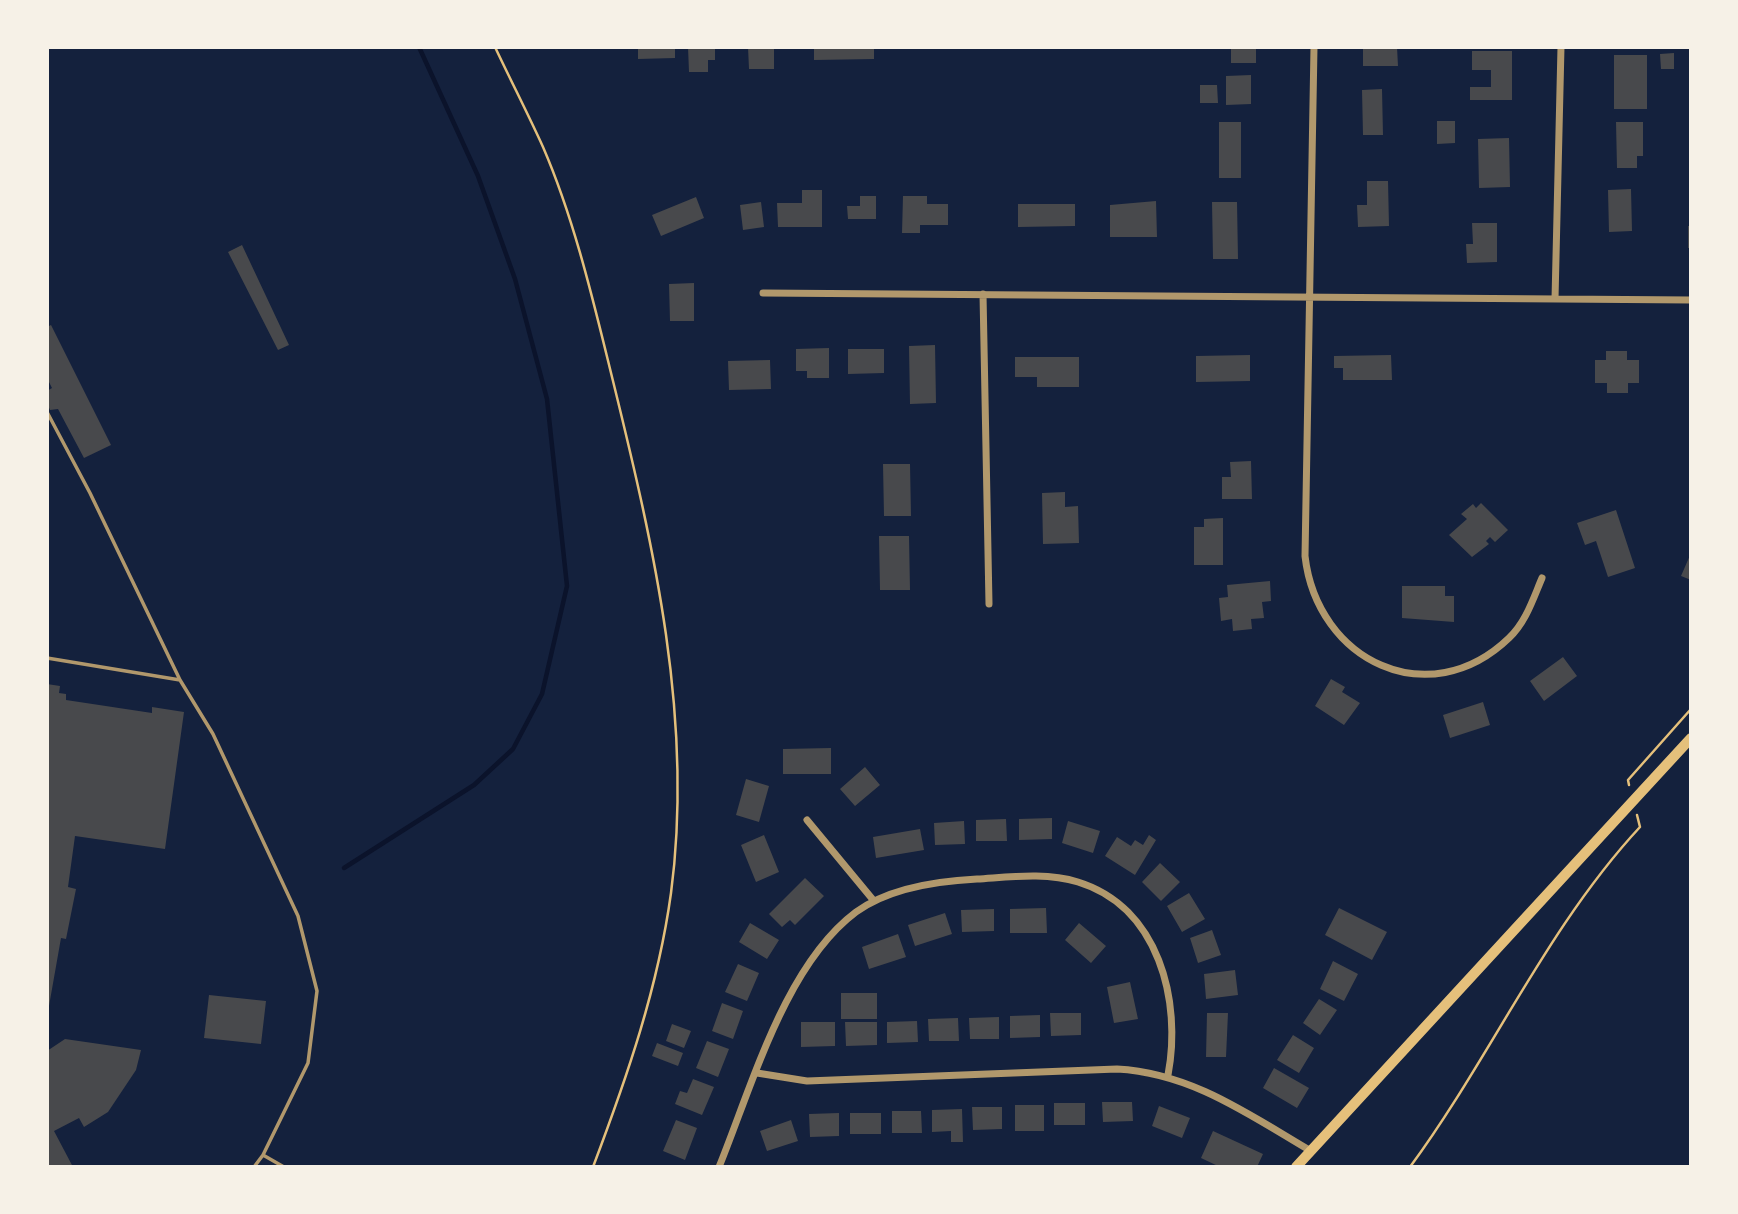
<!DOCTYPE html>
<style>
body{margin:0}
#map{position:relative;width:1738px;height:1214px;overflow:hidden;background:#14213d;font-family:Overpass,sans-serif}
canvas{display:block}
.frame{position:absolute;inset:0;border:49px solid #f6f1e7;pointer-events:none}
</style>
<div id="map">
<canvas width="1738" height="1214"></canvas>
<div class="frame"></div>
</div>
<script>
const c = document.querySelector('canvas').getContext('2d');
c.lineJoin = 'round';
function stroke(path, color, width, dash) { c.strokeStyle = color; c.lineWidth = width; c.lineCap = dash ? 'butt' : 'round'; c.setLineDash(dash || []); c.stroke(path); }
function fill(path, color) { c.fillStyle = color; c.fill(path, 'evenodd'); }
const stream = new Path2D(`
 M344,868L474,785L513,749L542,694L567,586L547,399L515,279L478,176L419,47`);
const building = new Path2D(`
 M638,47H675V58L638,59Z
 M688,47H715V60H708V72H689Z
 M748,47H774V69H749Z
 M814,47H874V59L814,60Z
 M1231,47H1256V63H1231Z
 M1363,47H1397L1398,66H1363Z
 M1472,51H1512V100H1470V87H1491V70H1472Z
 M1674,53V69H1661L1660,54Z
 M1614,55H1647V109H1614Z
 M1251,75V104L1226,105V76Z
 M1200,85H1217L1218,103H1200Z
 M1382,89L1383,135H1363L1362,90Z
 M1437,121H1455V143L1437,144Z
 M1219,122H1241V178H1219Z
 M1616,122H1643V156H1637V168H1617Z
 M1509,138L1510,187L1479,188L1478,139Z
 M1367,181H1388L1389,226L1358,227L1357,205H1367Z
 M1631,189L1632,231L1609,232L1608,190Z
 M802,190H822V227H778L777,203H802Z
 M860,196H876V219H848L847,206H860Z
 M903,196H927V204H948V225H920V233H902Z
 M696,197L704,218L661,236L652,215Z
 M1156,201L1157,237H1110V205Z
 M761,202L764,227L743,230L740,205Z
 M1212,202H1237L1238,259H1213Z
 M1018,204H1075V226L1018,227Z
 M1472,223H1497V262L1467,263L1466,244H1473Z
 M1688,226H1691V248H1688Z
 M242,245L289,345L278,350L228,252Z
 M694,283V321H670L669,284Z
 M51,325L111,445L84,458L58,409L50,410L47,403V391L52,388L47,378V327Z
 M935,345L936,403L910,404L909,346Z
 M829,348V378H807V371H796V349Z
 M848,349H884V373L848,374Z
 M1606,351H1627V360H1639V383H1628V393H1607V383H1595V360H1606Z
 M1250,355V381L1196,382V356Z
 M1391,355L1392,380H1343V368H1334V356Z
 M1015,357H1079V387H1037V377H1015Z
 M770,360L771,389L729,390L728,361Z
 M1251,461L1252,499H1222V477H1231L1230,462Z
 M883,464H910L911,516H884Z
 M1065,492V507L1078,506L1079,543L1043,544L1042,493Z
 M1481,503L1508,530L1495,542L1490,537L1486,541L1489,544L1472,557L1449,535L1467,519L1461,514L1473,504L1476,508Z
 M1616,510L1635,568L1608,577L1596,541L1585,545L1577,523Z
 M1223,518V565H1194V527H1204V519Z
 M879,536H909L910,590H880Z
 M1691,553V580L1681,576Z
 M1270,581L1271,601L1262,602L1264,618L1251,619L1252,629L1233,631L1232,619L1221,621L1219,598L1228,597L1227,585Z
 M1402,586H1445V596H1454V622L1402,618Z
 M1563,657L1577,676L1544,701L1530,681Z
 M1331,679L1345,687L1342,692L1360,703L1344,725L1315,706Z
 M47,684L60,686L59,693L66,694V700L152,713V707L184,712L165,849L75,836L68,887L76,889L66,939L61,938L49,1006Z
 M1483,702L1490,725L1450,738L1443,715Z
 M831,748V774H783V749Z
 M865,767L880,785L855,806L840,789Z
 M746,779L769,786L759,822L736,815Z
 M1052,818V839L1019,840V819Z
 M1006,819L1007,841H976V820Z
 M964,821L965,844L935,845L934,823Z
 M1068,821L1100,831L1093,853L1062,843Z
 M920,829L924,850L876,858L873,837Z
 M764,835L779,872L756,882L741,845Z
 M1149,835L1156,840L1135,875L1105,856L1117,837L1131,846L1135,840L1143,845Z
 M1160,863L1180,882L1161,901L1142,882Z
 M805,878L824,896L795,925L790,920L782,927L769,914Z
 M1189,893L1205,919L1182,932L1167,906Z
 M1046,908L1047,933H1010V909Z
 M1339,908L1387,932L1372,960L1325,935Z
 M994,909V931L962,932L961,910Z
 M945,913L952,934L915,946L908,925Z
 M750,923L779,940L767,959L739,942Z
 M1079,923L1106,946L1091,963L1065,940Z
 M1212,930L1221,955L1198,963L1190,938Z
 M898,934L906,957L869,969L862,947Z
 M1333,961L1358,974L1344,1001L1320,989Z
 M738,964L759,973L747,1001L725,992Z
 M1235,970L1238,995L1206,999L1204,974Z
 M1130,982L1138,1019L1114,1023L1107,987Z
 M841,993H877V1019H841Z
 M209,995L266,1001L261,1044L204,1038Z
 M1319,999L1337,1010L1320,1035L1303,1023Z
 M722,1003L743,1011L733,1039L712,1031Z
 M1050,1013H1081V1035L1051,1036Z
 M1207,1013H1228L1226,1057H1206Z
 M1040,1015V1037L1010,1038V1016Z
 M999,1017V1039H970L969,1018Z
 M958,1018L959,1041H929L928,1019Z
 M917,1021L918,1042L887,1043V1022Z
 M801,1022H835V1046L801,1047Z
 M845,1022H877V1045L846,1046Z
 M672,1024L691,1031L684,1048L666,1041Z
 M1293,1035L1314,1048L1299,1073L1277,1060Z
 M65,1039L141,1050L136,1070L108,1112L84,1127L79,1118L54,1131L73,1167H47V1051Z
 M707,1041L729,1049L718,1077L696,1068Z
 M657,1043L683,1053L678,1066L652,1056Z
 M1274,1068L1309,1088L1297,1108L1263,1088Z
 M693,1079L714,1087L702,1115L675,1104L680,1091L687,1093Z
 M1102,1102H1132L1133,1121L1103,1122Z
 M1054,1103H1085V1125H1054Z
 M1015,1105H1044V1131H1015Z
 M1159,1106L1190,1118L1182,1138L1152,1126Z
 M972,1107H1002V1129L973,1130Z
 M962,1109L963,1142H951V1131L932,1132V1110Z
 M892,1111H921L922,1133H892Z
 M839,1113V1136L810,1137L809,1114Z
 M850,1113H881V1134H850Z
 M676,1120L697,1128L685,1160L663,1151Z
 M791,1120L798,1141L767,1151L760,1131Z
 M1213,1131L1263,1154L1257,1167H1220L1201,1158Z`);
const path = new Path2D(`
 M495,47C511,81 528,114 543,147C575,221 594,304 613,381C654,548 694,720 671,893C658,988 627,1077 593,1167
 M1629,785L1628,780L1691,709
 M1410,1167C1491,1057 1547,927 1640,827L1637,815`);
const service = new Path2D(`
 M47,412L90,493L180,680
 M47,658L180,680L213,734L298,916L317,991L308,1063L263,1155L254,1167
 M263,1155L284,1167`);
const minor = new Path2D(`
 M1314,47L1305,556C1317,661 1429,715 1509,638C1526,622 1533,599 1542,578
 M763,293L1691,300
 M983,294L989,604
 M1555,299L1561,47
 M807,820L874,901
 M757,1073L807,1081L1117,1069C1191,1073 1248,1114 1311,1151
 M719,1167C752,1086 785,965 856,912C889,888 937,881 977,879C1010,877 1046,872 1078,882C1159,907 1182,1001 1168,1075`);
const secondary = new Path2D(`
 M1296,1167L1691,738`);
stroke(stream, '#0b132b', 4.5);
fill(building, '#48494c');
stroke(path, '#e5c07b', 2.5);
stroke(service, '#b1986c', 3.5);
stroke(minor, '#b1986c', 7);
stroke(secondary, '#e5c07b', 10);
</script>
